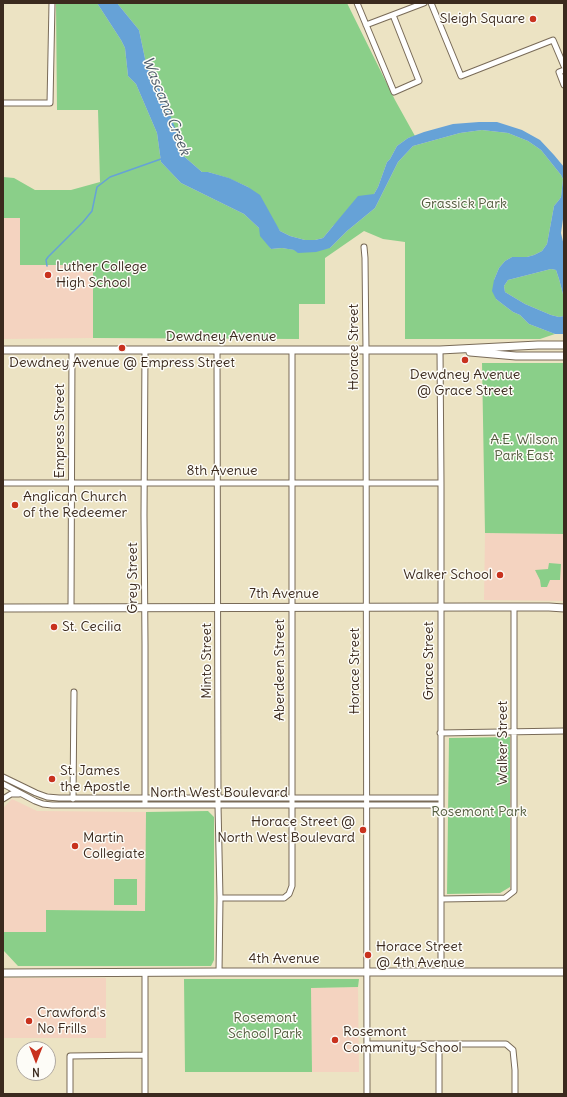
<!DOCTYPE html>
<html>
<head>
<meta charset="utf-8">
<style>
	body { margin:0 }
	#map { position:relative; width:567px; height:1097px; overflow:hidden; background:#ece3c3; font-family:Delius,sans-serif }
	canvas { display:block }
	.frame { position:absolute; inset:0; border:4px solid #3b2a1e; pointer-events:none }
	.north { position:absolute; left:16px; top:1041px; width:40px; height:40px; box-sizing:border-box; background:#fdfcf7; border:1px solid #afa8a0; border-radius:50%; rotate:180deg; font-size:11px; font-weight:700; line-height:16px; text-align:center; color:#3b2a1e }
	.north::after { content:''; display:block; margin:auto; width:14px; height:18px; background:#c8321e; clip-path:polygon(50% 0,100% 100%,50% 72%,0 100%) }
</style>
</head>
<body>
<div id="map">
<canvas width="567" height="1097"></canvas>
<div class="frame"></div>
<div class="north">N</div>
</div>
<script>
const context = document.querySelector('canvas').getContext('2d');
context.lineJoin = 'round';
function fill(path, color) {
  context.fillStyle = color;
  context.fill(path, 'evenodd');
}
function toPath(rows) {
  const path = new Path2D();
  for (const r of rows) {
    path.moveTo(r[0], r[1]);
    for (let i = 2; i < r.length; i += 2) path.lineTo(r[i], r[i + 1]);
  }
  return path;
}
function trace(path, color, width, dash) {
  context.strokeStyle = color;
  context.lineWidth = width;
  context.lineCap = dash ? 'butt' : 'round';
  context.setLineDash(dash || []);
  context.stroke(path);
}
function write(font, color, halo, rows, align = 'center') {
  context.font = font + ' Delius,sans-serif';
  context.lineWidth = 3;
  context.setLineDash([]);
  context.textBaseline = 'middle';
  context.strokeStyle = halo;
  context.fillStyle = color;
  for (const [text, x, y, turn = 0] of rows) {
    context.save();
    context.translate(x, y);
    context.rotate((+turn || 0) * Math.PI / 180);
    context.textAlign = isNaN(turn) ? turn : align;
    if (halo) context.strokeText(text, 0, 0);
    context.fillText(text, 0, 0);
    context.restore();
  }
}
fill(toPath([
	[3,218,20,218,20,265,93,265,93,338,3,339],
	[485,533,564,534,564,601,484,600],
	[12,799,37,811,146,812,145,911,46,910,46,932,4,932,3,808],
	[3,978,106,978,106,1038,3,1038],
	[358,987,359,1072,312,1072,311,988]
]), '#f4d3c0');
fill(toPath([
	[56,3,97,3,121,40,125,48,128,76,136,84,157,133,161,162,181,183,244,214,259,228,271,249,282,248,295,250,330,248,347,231,375,208,398,162,413,146,460,133,482,130,508,133,528,141,541,150,561,175,563,179,561,197,559,200,554,206,547,244,542,251,534,255,527,257,512,257,505,261,499,268,494,280,496,299,505,306,513,312,520,315,529,324,555,334,540,339,405,339,405,242,383,239,364,231,325,258,325,304,299,304,299,339,93,338,93,265,20,265,20,218,3,218,3,177,14,178,35,190,71,190,100,182,98,110,57,110],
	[117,3,347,3,395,100,415,136,408,138,397,146,390,159,387,162,378,187,374,194,333,226,323,238,315,240,305,240,290,236,280,231,248,187,228,178,208,172,202,172,179,152,175,130,156,80,147,68,139,30],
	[551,269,556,270,559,279,564,298,564,316,559,317,551,315,525,304,505,292,504,286,508,280],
	[482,363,564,363,564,534,485,533],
	[549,563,561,564,560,580,550,580,547,587,541,587,540,580,535,570,548,569],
	[510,737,510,887,500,893,447,894,449,738],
	[208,811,214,817,214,960,211,966,18,966,4,951,4,932,46,932,46,910,145,911,146,812],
	[114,879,137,879,137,905,114,905],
	[184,979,359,979,358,987,311,988,312,1072,185,1072]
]), '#8acf89');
fill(toPath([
	[97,3,117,3,139,30,147,68,156,80,176,130,179,152,202,172,208,172,229,178,248,187,260,195,280,231,290,236,305,240,315,240,323,238,358,196,374,194,378,187,387,162,390,159,397,146,408,138,424,132,453,124,479,122,497,122,522,130,540,140,554,155,564,167,564,212,561,233,564,246,564,298,559,279,556,270,551,269,508,280,504,286,505,292,525,304,551,315,559,317,564,316,564,334,555,334,529,324,520,315,513,312,505,306,496,299,492,291,494,280,499,268,505,261,512,257,527,257,534,255,542,251,547,244,554,206,559,200,561,197,563,179,561,175,541,150,528,141,508,133,482,130,460,133,413,146,398,162,375,208,347,231,330,248,316,252,298,253,294,250,282,248,271,249,260,236,259,228,244,214,181,183,161,162,157,133,136,84,128,76,125,48,121,40]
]), '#66a2d7');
trace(toPath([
	[47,266,46,260,48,257,83,222,92,211,97,187,110,177,161,159]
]), '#66a2d7', 1.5);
const street = toPath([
	[357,3,394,92,419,81,393,15],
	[431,3,461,76,553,40,564,66],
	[366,25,424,3],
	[564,70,559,72,564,85],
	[3,103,50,103,52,3],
	[364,247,365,258,366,350,367,1094],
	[217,350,218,805,220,898,219,972],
	[440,350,441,483,441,972],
	[3,483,441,483],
	[71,608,72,350],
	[440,733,564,731],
	[3,777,36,793,47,797,59,798,440,798],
	[3,784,35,801,43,804,52,805,440,805],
	[3,799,11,794,19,794],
	[73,799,74,692],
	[145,805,145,645,144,515,145,350],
	[220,898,284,898,289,894,292,886,292,350],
	[441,899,505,898,514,891,514,607],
	[367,1044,506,1044,513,1050,515,1070,515,1094],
	[439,1044,439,1094],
	[70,1094,70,1056,145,1055],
	[145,1094,145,972]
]);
const secondary = toPath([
	[3,350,440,350,538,345,564,345],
	[470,352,516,356,564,356],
	[3,608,479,607,549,607,564,608],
	[3,973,219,972,564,972]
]);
trace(street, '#796b58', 7);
trace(secondary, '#796b58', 9);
trace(street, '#fff', 5);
trace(secondary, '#fff', 7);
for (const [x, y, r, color] of [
	[533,19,4,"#c8321e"],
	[48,275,4,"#c8321e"],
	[122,348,4,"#c8321e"],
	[465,360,4,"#c8321e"],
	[15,505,4,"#c8321e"],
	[500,575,4,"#c8321e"],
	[54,627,4,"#c8321e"],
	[52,779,4,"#c8321e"],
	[363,830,4,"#c8321e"],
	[75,846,4,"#c8321e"],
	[368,955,4,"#c8321e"],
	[29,1021,4,"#c8321e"],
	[335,1040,4,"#c8321e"]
]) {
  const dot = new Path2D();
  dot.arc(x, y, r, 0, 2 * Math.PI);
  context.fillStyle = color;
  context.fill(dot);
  trace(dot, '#fdfcf7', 1.5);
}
write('14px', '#3b2a1e', '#fdfcf7', [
	["Sleigh Square",525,19,"right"],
	["Luther College",56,267],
	["High School",56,283],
	["Dewdney Avenue @ Empress Street",122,363,"center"],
	["Dewdney Avenue",465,375,"center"],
	["@ Grace Street",465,391,"center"],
	["Anglican Church",23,497],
	["of the Redeemer",23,513],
	["Walker School",492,575,"right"],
	["St. Cecilia",62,627],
	["St. James",60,771],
	["the Apostle",60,787],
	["Horace Street @",355,822,"right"],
	["North West Boulevard",355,838,"right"],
	["Martin",83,838],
	["Collegiate",83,854],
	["Horace Street",376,947],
	["@ 4th Avenue",376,963],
	["Crawford's",37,1013],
	["No Frills",37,1029],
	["Rosemont",343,1032],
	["Community School",343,1048]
], 'left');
write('14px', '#535c3e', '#fdfcf7', [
	["Grassick Park",464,204],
	["A.E. Wilson",524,440],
	["Park East",524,456],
	["Rosemont Park",479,812],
	["Rosemont",265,1018],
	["School Park",265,1034]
]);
write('14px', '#3b2a1e', '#fdfcf7', [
	["Dewdney Avenue",221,337],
	["Horace Street",354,347,-90],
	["Empress Street",60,431,-90],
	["8th Avenue",222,471],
	["Grey Street",133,578,-90],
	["7th Avenue",284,594],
	["Minto Street",207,661,-90],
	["Grace Street",429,661,-90],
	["Aberdeen Street",280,670,-90],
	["Horace Street",355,671,-90],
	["Walker Street",503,743,-90],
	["North West Boulevard",219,793],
	["4th Avenue",284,959]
]);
write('italic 15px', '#4c5a68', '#fdfcf7', [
	["Wascana Creek",166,106,68]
]);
</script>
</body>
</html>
